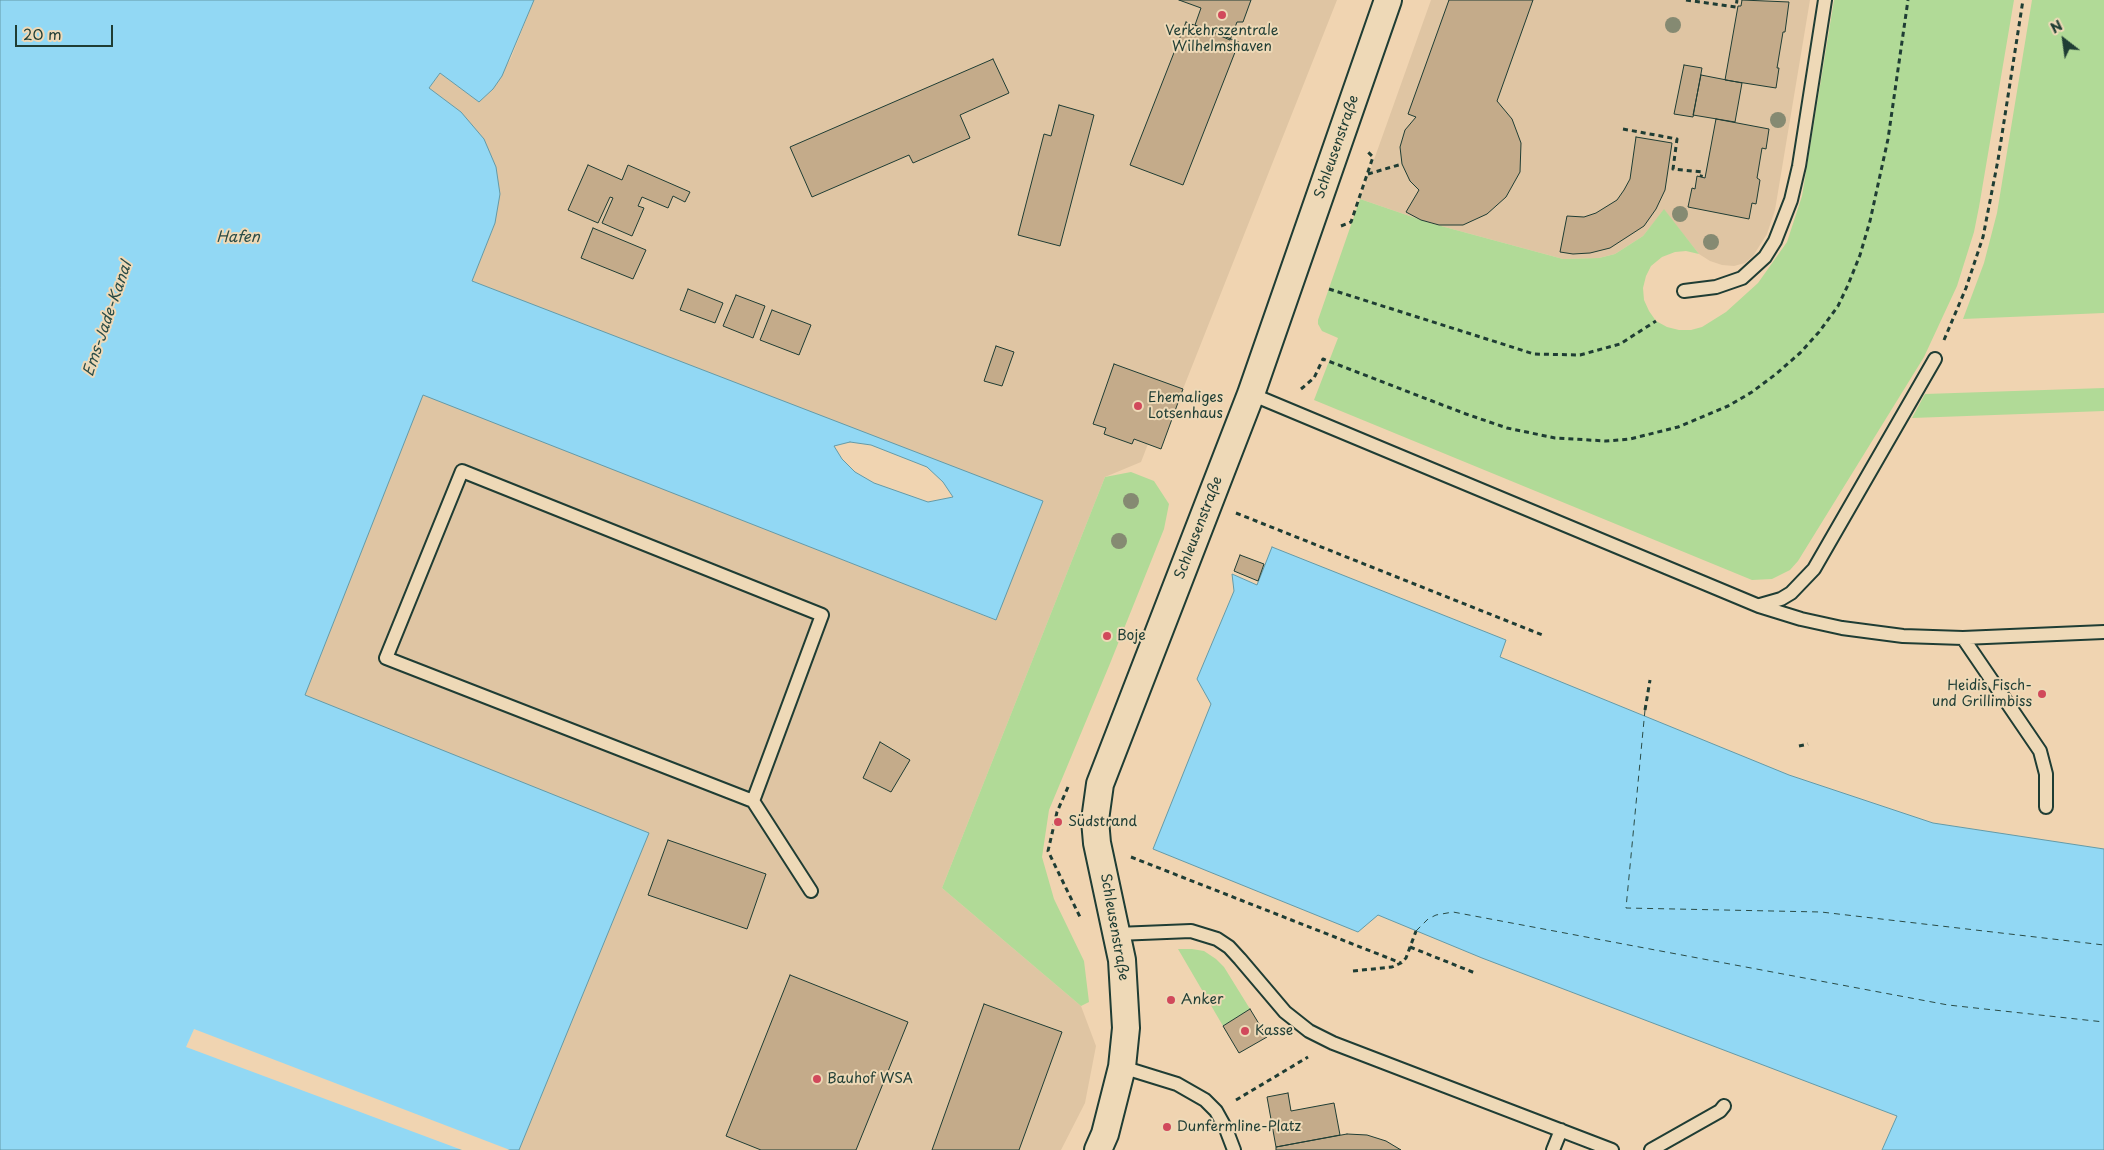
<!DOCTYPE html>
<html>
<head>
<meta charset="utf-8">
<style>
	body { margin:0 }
	#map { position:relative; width:2104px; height:1150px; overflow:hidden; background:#f0d4b1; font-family:"Playpen Sans",sans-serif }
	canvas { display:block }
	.north { position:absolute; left:2039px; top:15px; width:50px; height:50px; -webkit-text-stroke:4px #eed9b7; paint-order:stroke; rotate:330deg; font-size:14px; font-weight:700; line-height:20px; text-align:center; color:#1f3d34 }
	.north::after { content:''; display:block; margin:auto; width:18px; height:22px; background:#1f3d34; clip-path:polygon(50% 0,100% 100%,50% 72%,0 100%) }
	.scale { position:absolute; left:15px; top:25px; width:98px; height:22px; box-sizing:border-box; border:2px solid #1f3d34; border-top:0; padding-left:6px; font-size:15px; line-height:18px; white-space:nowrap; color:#1f3d34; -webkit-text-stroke:4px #eed9b7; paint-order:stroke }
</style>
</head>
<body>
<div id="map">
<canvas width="2104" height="1150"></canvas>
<div class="north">N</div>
<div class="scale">20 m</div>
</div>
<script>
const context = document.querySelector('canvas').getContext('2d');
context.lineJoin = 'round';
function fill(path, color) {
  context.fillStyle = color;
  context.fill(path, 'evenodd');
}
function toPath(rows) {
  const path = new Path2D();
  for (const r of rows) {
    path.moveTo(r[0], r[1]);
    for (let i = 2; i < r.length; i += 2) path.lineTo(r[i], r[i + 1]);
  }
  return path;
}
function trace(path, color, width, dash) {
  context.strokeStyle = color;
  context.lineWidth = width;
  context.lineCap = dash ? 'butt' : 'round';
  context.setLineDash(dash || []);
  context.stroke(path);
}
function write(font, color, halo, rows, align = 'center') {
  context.font = font + ' "Playpen Sans",sans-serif';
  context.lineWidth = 4;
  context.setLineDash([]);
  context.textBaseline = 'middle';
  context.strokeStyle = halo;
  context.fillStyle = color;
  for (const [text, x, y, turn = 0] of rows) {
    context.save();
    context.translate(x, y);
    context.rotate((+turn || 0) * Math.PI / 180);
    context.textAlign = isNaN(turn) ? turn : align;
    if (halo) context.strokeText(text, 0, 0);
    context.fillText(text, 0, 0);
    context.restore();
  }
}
fill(toPath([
	[534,0,1337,0,1183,389,1161,449,1148,444,1141,462,1105,477,942,888,1081,1006,1096,1046,1085,1103,1061,1150,519,1150,648,833,305,695,423,394,995,620,974,475,472,281,495,223,461,112,429,88,440,73,479,102,493,89,511,58],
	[1431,0,1810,0,1775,210,1767,234,1753,256,1745,263,1734,266,1722,265,1710,261,1699,254,1664,210,1643,236,1615,254,1599,258,1563,259,1430,223,1360,199]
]), '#dfc5a3');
fill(toPath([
	[1834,0,2014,0,1979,207,1974,232,1957,286,1924,357,1798,561,1790,570,1772,579,1752,580,1314,400,1338,338,1322,331,1318,324,1318,320,1360,199,1430,223,1563,259,1599,258,1615,254,1643,236,1664,209,1699,254,1686,251,1675,252,1662,257,1651,266,1646,276,1643,288,1644,300,1649,311,1656,321,1667,327,1679,330,1691,330,1702,327,1726,312,1758,283,1787,242,1802,196],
	[2032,0,2104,0,2104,313,1963,319,1984,263,1997,213],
	[2104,388,2104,411,1912,418,1925,394],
	[1131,472,1154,481,1169,504,1164,529,1109,666,1049,810,1042,857,1054,899,1084,961,1089,1002,1081,1006,942,888,1105,477],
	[1178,949,1192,949,1204,951,1216,959,1224,967,1250,1009,1223,1026]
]), '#b1da97');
const water = toPath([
	[0,0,534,0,502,76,493,89,479,102,440,73,429,88,461,112,484,139,496,167,500,194,495,223,472,281,1043,501,996,620,423,395,305,695,649,833,519,1150,0,1150,0,0],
	[850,442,871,445,927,467,943,482,953,497,928,502,874,483,855,472,842,459,834,446,850,442],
	[1272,547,1506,640,1500,657,1789,775,1933,823,2104,849,2104,1150,1882,1150,1897,1116,1482,958,1378,915,1358,932,1153,849,1211,704,1197,679,1234,591,1232,574,1257,585,1272,547]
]);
fill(water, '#92d8f4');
trace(water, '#649aa7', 1);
fill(toPath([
	[194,1029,510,1150,462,1150,186,1047]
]), '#f0d4b1');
trace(toPath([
	[1645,710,1626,908,1821,912,2104,945],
	[1416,931,1428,919,1436,915,1453,912,1948,1005,2104,1022]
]), '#2a4c47', 1, [6, 5]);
const building = toPath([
	[1179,0,1251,0,1243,22,1237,22,1230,40,1195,25,1201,8,1179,0],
	[1449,0,1533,0,1497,101,1512,119,1521,143,1520,172,1506,197,1487,214,1463,225,1439,225,1421,220,1406,212,1419,190,1410,181,1402,164,1400,147,1405,130,1416,117,1408,114,1449,0],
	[1742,0,1789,2,1785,32,1783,32,1777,68,1779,68,1776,88,1725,80,1738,6,1741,6,1742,0],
	[1186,22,1239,42,1183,185,1130,165,1186,22],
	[993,59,1009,93,960,115,970,138,913,163,909,155,812,197,790,147,993,59],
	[1684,65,1702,68,1693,117,1674,114,1684,65],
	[1701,75,1742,83,1735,122,1693,115,1701,75],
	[1059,105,1094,115,1060,246,1018,235,1044,134,1051,136,1059,105],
	[1716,119,1769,129,1766,149,1762,148,1757,178,1760,180,1756,204,1752,203,1749,219,1688,207,1692,188,1695,189,1697,176,1705,178,1716,119],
	[1636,137,1672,143,1665,190,1656,209,1644,226,1610,248,1590,253,1573,254,1560,252,1567,216,1584,217,1596,213,1617,200,1624,190,1630,179,1636,137],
	[588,165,622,180,628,165,690,192,685,202,673,196,668,208,642,197,638,206,644,208,632,236,602,223,613,198,610,197,598,223,568,210,588,165],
	[593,228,646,250,633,279,581,258,593,228],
	[688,289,723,303,715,323,680,310,688,289],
	[736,295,765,306,753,338,723,326,736,295],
	[772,310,811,325,799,355,760,340,772,310],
	[996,346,1014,352,1002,386,984,381,996,346],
	[1114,364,1183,389,1161,449,1134,439,1132,444,1104,434,1106,428,1093,424,1114,364],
	[1240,555,1264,564,1258,581,1234,571,1240,555],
	[880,742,910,760,891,792,863,778,880,742],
	[668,840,766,874,747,929,648,895,668,840],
	[790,975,908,1022,856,1150,761,1150,726,1136,790,975],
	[984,1004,1062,1032,1019,1150,932,1150,984,1004],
	[1250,1009,1267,1037,1239,1053,1223,1026,1250,1009],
	[1288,1093,1291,1111,1334,1103,1340,1135,1276,1147,1267,1097,1288,1093],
	[1347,1134,1367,1135,1386,1141,1401,1150,1276,1150,1276,1147,1347,1134]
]);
fill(building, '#c4ab8a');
trace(building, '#1f3d34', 1);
const lane = toPath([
	[1684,291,1716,287,1742,278,1765,257,1775,241,1791,200,1799,166,1825,0],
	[1251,394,1759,606,1801,619,1842,628,1903,636,1963,638,2104,632],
	[1760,605,1781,599,1791,593,1814,569,1935,359],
	[1963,638,2040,751,2046,774,2046,807],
	[753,801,386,658,462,471,822,615,753,801,811,891],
	[1117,934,1191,931,1217,939,1229,947,1240,959,1285,1012,1309,1031,1333,1043,1612,1150],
	[1122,1067,1177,1084,1205,1100,1216,1111,1226,1129,1234,1150],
	[1553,1150,1561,1130],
	[1651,1150,1720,1111,1724,1106]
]);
const street = toPath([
	[1098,1150,1105,1134,1122,1067,1126,1028,1122,960,1097,843,1095,820,1100,784,1251,394,1388,0]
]);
trace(lane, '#1f3d34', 16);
trace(street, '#1f3d34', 30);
trace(toPath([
	[1686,0,1736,7,1737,0],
	[1623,129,1677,139,1673,169,1702,172,1701,177],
	[1368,174,1402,164],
	[1341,226,1351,222,1373,157,1368,152],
	[1329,289,1534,354,1580,355,1620,344,1656,321],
	[1944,340,1966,288,1983,237,1998,160,2023,0],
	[1301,389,1314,378,1323,359,1466,414,1507,428,1555,438,1606,441,1630,439,1678,427,1728,406,1752,392,1776,374,1800,353,1819,332,1838,306,1848,285,1860,255,1870,221,1888,139,1908,0],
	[1236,513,1545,636],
	[1645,710,1650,680],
	[1799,746,1808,744],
	[1068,787,1057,812,1048,851,1080,917],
	[1131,857,1401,963],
	[1410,947,1475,973],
	[1353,971,1392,967,1401,963,1406,958,1416,931],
	[1236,1100,1308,1057]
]), '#1f3d34', 3, [5, 4]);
trace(lane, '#eed9b7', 12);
trace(street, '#eed9b7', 26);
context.fillStyle = '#858a72';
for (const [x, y] of [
	[1673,25],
	[1778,120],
	[1680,214],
	[1711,242],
	[1131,501],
	[1119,541]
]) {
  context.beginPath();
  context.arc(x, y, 8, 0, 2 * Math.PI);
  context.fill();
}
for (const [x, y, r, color] of [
	[1222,15,5,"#d1495b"],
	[1138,406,5,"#d1495b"],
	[1107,636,5,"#d1495b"],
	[2042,694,5,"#d1495b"],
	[1058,822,5,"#d1495b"],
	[1171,1000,5,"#d1495b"],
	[1245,1031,5,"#d1495b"],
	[817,1079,5,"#d1495b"],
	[1167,1127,5,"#d1495b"]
]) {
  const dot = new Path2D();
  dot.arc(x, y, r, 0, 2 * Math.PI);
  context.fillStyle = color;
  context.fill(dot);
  trace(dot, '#eed9b7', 2);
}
write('14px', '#1f3d34', '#eed9b7', [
	["Verkehrszentrale",1222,31,"center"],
	["Wilhelmshaven",1222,47,"center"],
	["Ehemaliges",1148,398],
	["Lotsenhaus",1148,414],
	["Boje",1117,636],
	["Heidis Fisch-",2032,686,"right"],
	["und Grillimbiss",2032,702,"right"],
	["Südstrand",1068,822],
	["Anker",1181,1000],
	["Kasse",1255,1031],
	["Bauhof WSA",827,1079],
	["Dunfermline-Platz",1177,1127]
], 'left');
write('14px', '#1f3d34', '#eed9b7', [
	["Schleusenstraße",1337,147,-71],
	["Schleusenstraße",1199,528,-69],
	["Schleusenstraße",1114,927,80]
]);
write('italic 15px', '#2a4c47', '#eed9b7', [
	["Hafen",238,238],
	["Ems-Jade-Kanal",108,319,-71]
]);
</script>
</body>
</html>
